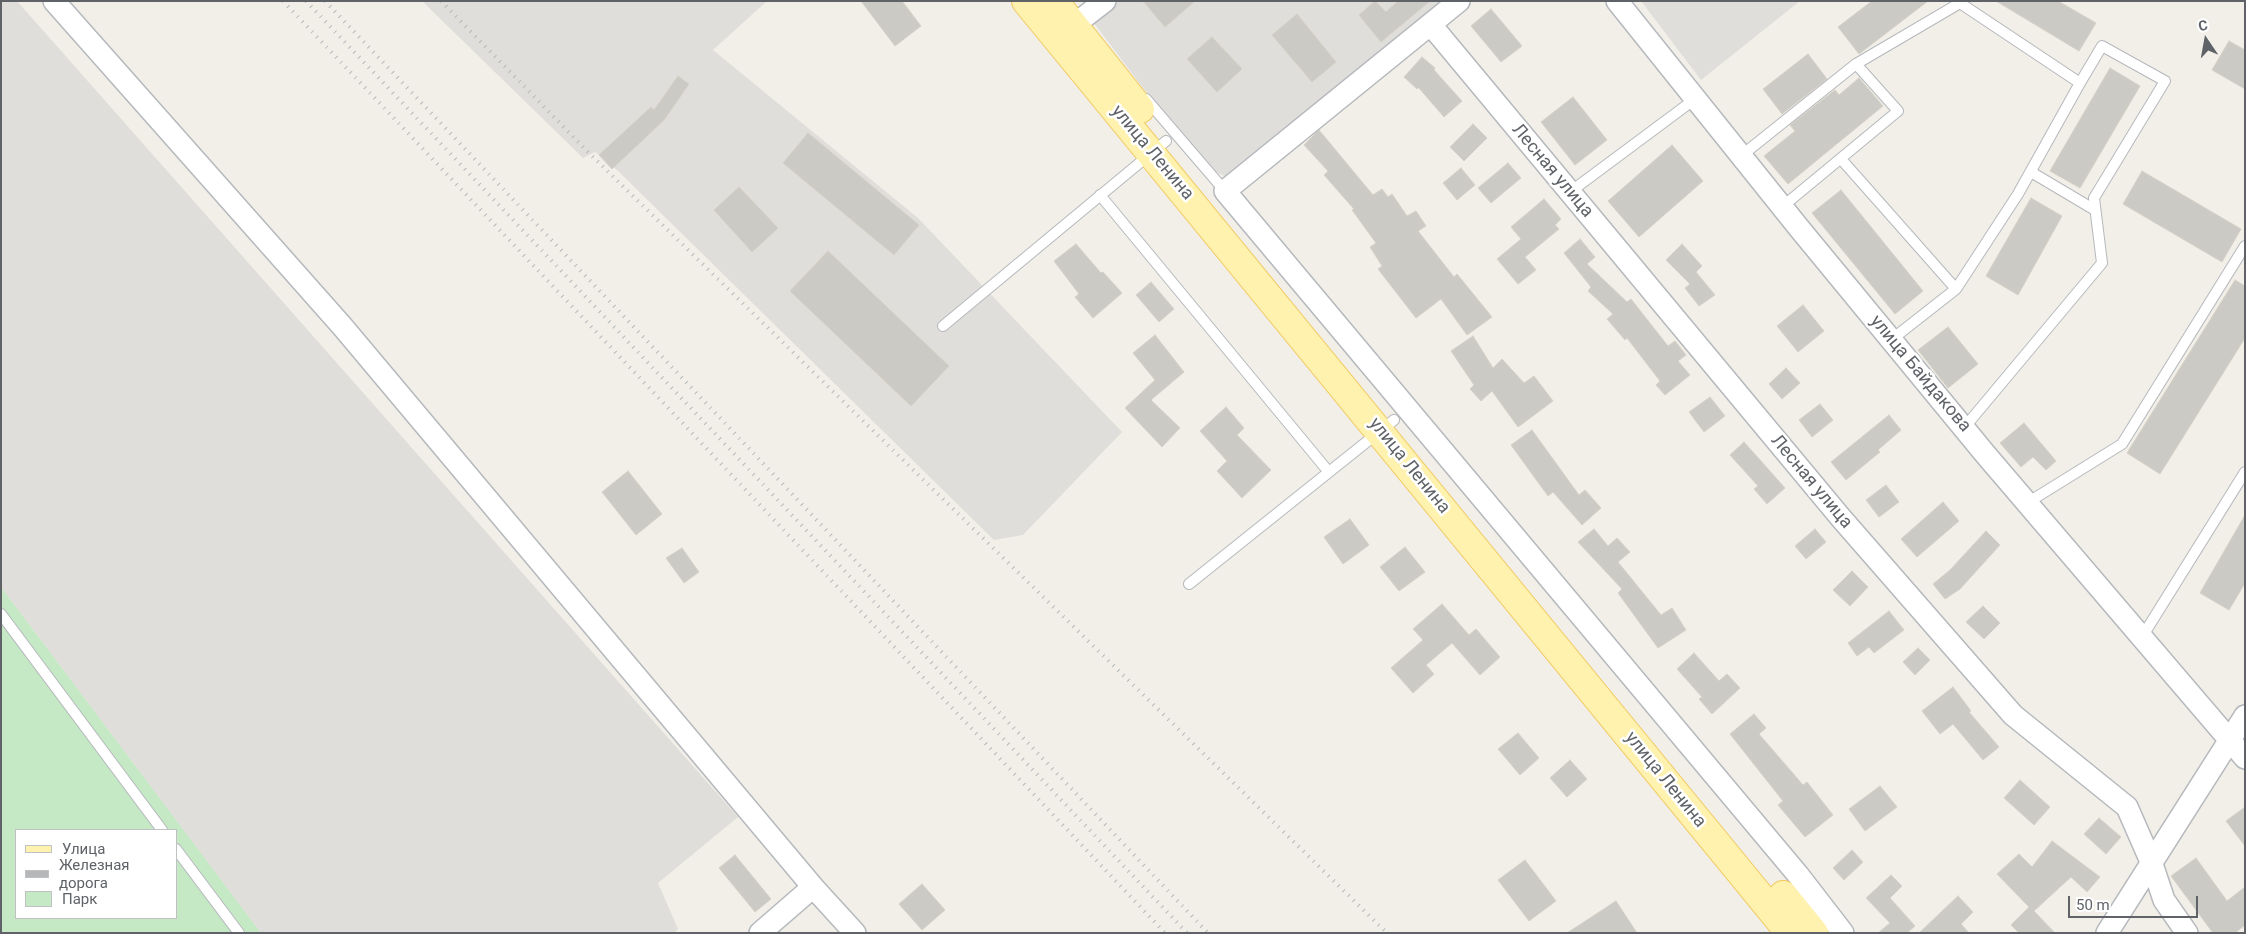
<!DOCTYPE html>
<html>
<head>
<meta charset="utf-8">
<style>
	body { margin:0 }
	#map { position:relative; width:2246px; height:934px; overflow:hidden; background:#f1efe8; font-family:Roboto,sans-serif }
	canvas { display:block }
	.frame { position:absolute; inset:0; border:2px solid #5f6368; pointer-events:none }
	.legend { position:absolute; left:15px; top:829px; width:162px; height:90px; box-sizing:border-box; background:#fff; border:1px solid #bfc1c3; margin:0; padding:6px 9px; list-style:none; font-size:15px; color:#5f6368 }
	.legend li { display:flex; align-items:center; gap:10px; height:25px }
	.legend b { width:25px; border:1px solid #bfc1c3 }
	.north { position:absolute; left:2181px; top:15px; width:50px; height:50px; -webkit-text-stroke:4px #fff; paint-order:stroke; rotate:348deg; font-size:14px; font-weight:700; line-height:20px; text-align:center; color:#5f6368 }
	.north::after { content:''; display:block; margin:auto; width:18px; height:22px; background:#5f6368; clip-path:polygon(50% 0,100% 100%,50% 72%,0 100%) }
	.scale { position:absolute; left:2068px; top:896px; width:130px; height:22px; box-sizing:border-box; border:2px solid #5f6368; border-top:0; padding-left:6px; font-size:15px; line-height:18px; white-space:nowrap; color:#5f6368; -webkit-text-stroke:4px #fff; paint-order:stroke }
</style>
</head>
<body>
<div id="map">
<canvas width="2246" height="934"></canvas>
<div class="frame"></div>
<ul class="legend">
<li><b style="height:6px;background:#fff2af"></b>Улица</li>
<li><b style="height:6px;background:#b6b7b8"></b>Железная дорога</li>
<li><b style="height:14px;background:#c5e8c5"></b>Парк</li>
</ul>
<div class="north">С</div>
<div class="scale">50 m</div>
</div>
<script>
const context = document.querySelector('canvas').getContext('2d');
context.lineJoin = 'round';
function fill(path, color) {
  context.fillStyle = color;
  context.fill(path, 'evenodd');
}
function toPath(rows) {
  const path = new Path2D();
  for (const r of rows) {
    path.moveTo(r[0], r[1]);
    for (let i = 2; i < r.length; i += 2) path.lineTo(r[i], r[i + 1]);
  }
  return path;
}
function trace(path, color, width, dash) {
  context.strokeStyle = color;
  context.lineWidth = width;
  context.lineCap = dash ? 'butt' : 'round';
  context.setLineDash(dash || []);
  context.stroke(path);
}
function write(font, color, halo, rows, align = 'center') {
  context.font = font + ' Roboto,sans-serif';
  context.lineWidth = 5;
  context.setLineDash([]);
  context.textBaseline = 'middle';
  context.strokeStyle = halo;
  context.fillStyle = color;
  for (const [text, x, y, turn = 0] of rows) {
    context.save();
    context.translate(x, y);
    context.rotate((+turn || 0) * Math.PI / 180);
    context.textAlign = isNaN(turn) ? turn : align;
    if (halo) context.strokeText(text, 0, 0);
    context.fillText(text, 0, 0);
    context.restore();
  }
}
fill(toPath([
	[1,1,17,1,738,817,658,883,678,929,674,933,261,933,1,587],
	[422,1,767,1,713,50,918,218,1122,432,1023,535,994,540,617,170,595,152,583,158],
	[1119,1,1442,1,1227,177,1201,165,1094,23],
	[1641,1,1800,1,1701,80]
]), '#e0deda');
fill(toPath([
	[1,587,261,933,1,933],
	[16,830,176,830,176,918,16,918]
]), '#c5e8c5');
const building = toPath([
	[861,1,902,1,921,26,895,46,861,1],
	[1143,1,1195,1,1165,27,1143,1],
	[1375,1,1386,12,1398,1,1430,1,1381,42,1359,15,1375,1],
	[1872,1,1928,1,1859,54,1838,27,1872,1],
	[1996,1,2058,1,2096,23,2079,51,1996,1],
	[1491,9,1522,46,1501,62,1471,26,1491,9],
	[1297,14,1336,62,1312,82,1272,35,1297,14],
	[1212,37,1242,69,1217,92,1187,59,1212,37],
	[2229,41,2245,50,2245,89,2212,70,2229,41],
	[1808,54,1827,79,1782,114,1763,89,1808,54],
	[1422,57,1435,68,1434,70,1462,101,1444,117,1418,87,1417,89,1404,77,1422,57],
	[2110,68,2140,86,2080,188,2050,171,2110,68],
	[678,76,689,84,664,120,612,169,599,155,651,107,654,110,678,76],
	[1859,78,1883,106,1788,184,1764,156,1795,131,1790,125,1835,90,1839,95,1859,78],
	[1573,97,1607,140,1575,165,1541,122,1573,97],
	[1473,124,1487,138,1464,161,1450,147,1473,124],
	[1319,130,1373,195,1382,189,1388,197,1392,194,1407,216,1416,211,1426,226,1418,231,1454,277,1457,274,1492,317,1467,335,1441,299,1416,318,1378,269,1382,266,1370,247,1376,243,1352,210,1354,209,1324,175,1328,171,1304,145,1319,130],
	[808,133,919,225,894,255,783,163,808,133],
	[1672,145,1703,181,1639,237,1608,201,1672,145],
	[1508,163,1521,178,1491,203,1478,188,1508,163],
	[1461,168,1475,185,1457,200,1443,183,1461,168],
	[2142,171,2241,229,2222,262,2123,204,2142,171],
	[739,187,778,228,752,252,714,210,739,187],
	[1841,190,1923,291,1895,314,1812,213,1841,190],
	[2031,198,2062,216,2018,295,1986,276,2031,198],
	[1544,199,1561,219,1555,225,1559,229,1525,257,1536,270,1518,284,1497,259,1521,239,1511,227,1544,199],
	[1580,239,1595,257,1587,264,1627,302,1631,299,1668,346,1675,341,1686,355,1678,361,1690,375,1665,395,1656,385,1660,381,1627,338,1625,340,1607,319,1613,314,1588,291,1591,287,1564,253,1580,239],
	[1076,244,1101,273,1103,272,1122,293,1093,318,1075,297,1079,294,1054,261,1076,244],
	[1682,244,1702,266,1696,272,1715,295,1699,306,1685,288,1690,284,1666,260,1682,244],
	[828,251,949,366,911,406,790,291,828,251],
	[2235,280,2245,286,2245,338,2160,474,2127,453,2235,280],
	[1151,282,1174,309,1159,322,1136,295,1151,282],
	[1803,305,1824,331,1798,352,1777,326,1803,305],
	[1948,327,1978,364,1948,388,1918,350,1948,327],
	[1155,335,1184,372,1151,400,1180,428,1162,447,1125,408,1155,380,1133,353,1155,335],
	[1473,336,1493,368,1502,359,1524,383,1534,376,1553,401,1518,427,1492,391,1481,401,1470,389,1474,385,1451,351,1473,336],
	[1786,368,1800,383,1782,399,1769,384,1786,368],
	[1710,397,1725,416,1704,432,1689,412,1710,397],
	[1820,404,1833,420,1812,437,1799,420,1820,404],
	[1226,407,1244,428,1237,435,1271,470,1242,498,1217,471,1227,461,1200,431,1226,407],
	[1889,415,1901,430,1878,450,1880,452,1846,480,1831,462,1889,415],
	[2024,423,2056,461,2046,470,2033,457,2021,467,2000,443,2024,423],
	[1532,430,1579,495,1585,490,1601,508,1582,525,1553,492,1548,496,1511,445,1532,430],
	[1744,442,1785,488,1767,504,1754,489,1758,486,1730,455,1744,442],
	[628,471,662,514,636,535,602,492,628,471],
	[1886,485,1899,502,1879,517,1866,500,1886,485],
	[1943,502,1959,521,1917,557,1901,539,1943,502],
	[2245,515,2245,583,2229,610,2200,593,2245,515],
	[1350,519,1369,545,1343,564,1324,537,1350,519],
	[1594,529,1608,546,1617,538,1630,552,1618,562,1661,615,1672,608,1686,630,1658,648,1618,593,1622,589,1578,542,1594,529],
	[1815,529,1826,542,1806,559,1795,546,1815,529],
	[1986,531,2000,545,1960,589,1945,599,1933,584,1950,570,1986,531],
	[1405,547,1425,572,1399,591,1380,567,1405,547],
	[682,548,699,572,684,583,666,558,682,548],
	[1852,571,1868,587,1850,606,1833,590,1852,571],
	[1442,604,1469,635,1476,629,1500,657,1480,675,1452,643,1426,665,1434,674,1413,693,1391,668,1423,640,1413,629,1442,604],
	[1983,606,2000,623,1984,639,1966,622,1983,606],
	[1889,611,1904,630,1874,653,1869,647,1857,656,1848,643,1889,611],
	[1918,648,1930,660,1915,675,1903,662,1918,648],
	[1694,653,1719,681,1727,674,1740,688,1712,714,1699,699,1702,697,1677,669,1694,653],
	[1953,687,1971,711,1969,712,1999,747,1983,760,1953,724,1940,734,1922,711,1953,687],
	[1754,714,1766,728,1759,734,1803,785,1807,782,1833,815,1805,837,1778,805,1783,801,1730,734,1754,714],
	[1518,733,1539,758,1520,775,1498,749,1518,733],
	[1570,760,1587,779,1567,797,1550,778,1570,760],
	[2020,780,2050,807,2034,825,2004,798,2020,780],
	[1880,786,1897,807,1865,831,1849,809,1880,786],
	[2245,807,2245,846,2226,821,2245,807],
	[2099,818,2121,837,2106,854,2084,834,2099,818],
	[2052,841,2100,877,2087,892,2071,877,2034,911,2055,933,2019,933,2011,925,2029,907,1997,874,2019,854,2032,867,2052,841],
	[1852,850,1863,862,1844,880,1833,868,1852,850],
	[735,855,771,899,755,912,719,868,735,855],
	[2196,858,2227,901,2245,887,2245,925,2235,933,2213,933,2171,876,2196,858],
	[1525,860,1556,901,1529,921,1498,880,1525,860],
	[1891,875,1902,886,1890,898,1915,926,1907,933,1878,933,1890,923,1866,898,1891,875],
	[922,884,945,910,922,930,899,904,922,884],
	[1958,896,1973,912,1961,924,1969,933,1919,933,1958,896],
	[1616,901,1637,933,1567,933,1616,901]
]);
fill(building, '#cccac5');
trace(building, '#d6d1c6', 1);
const lane = toPath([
	[1856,64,1960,3,2080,83,2018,194,1956,289],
	[1146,99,1225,191],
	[1741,156,1856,64,1898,111,1782,207],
	[1841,159,1956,289,1891,340],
	[2031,172,2095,210],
	[1570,192,1695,99],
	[1100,195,1328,471],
	[943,326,1166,141],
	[1964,428,2102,263,2094,198,2165,81,2102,46,2080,83],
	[2027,503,2122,444,2245,246],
	[1189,584,1394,420],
	[1,614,162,830],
	[2142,637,2245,472],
	[176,849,239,933]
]);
const street = toPath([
	[54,1,342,326,813,887,855,933],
	[1459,1,1225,191,1799,876,1843,933],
	[1617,1,1799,228,1986,455,2245,758],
	[1431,25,1841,518,2013,715,2127,807,2152,864,2164,900,2187,933],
	[1061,35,1105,1],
	[760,933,813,887],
	[2107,933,2245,716]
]);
const primary = toPath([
	[1026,1,1790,933],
	[1054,1,1140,109],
	[1783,895,1814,933]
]);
trace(lane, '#b5b8bc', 12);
trace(street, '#b5b8bc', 24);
trace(primary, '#f2c960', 30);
trace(lane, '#fff', 10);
trace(street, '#fff', 21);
trace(primary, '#fff2af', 28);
trace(toPath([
	[283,1,1165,933],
	[306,1,1187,933],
	[325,1,1208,933],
	[441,1,590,154,1387,933]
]), '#b6b7b8', 4, [1, 6]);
write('18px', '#5f6368', '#fff', [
	["улица Ленина",1152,153,50],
	["Лесная улица",1552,171,50],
	["улица Байдакова",1920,374,50],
	["улица Ленина",1409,466,51],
	["Лесная улица",1811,482,50],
	["улица Ленина",1665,780,51]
]);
</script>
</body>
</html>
